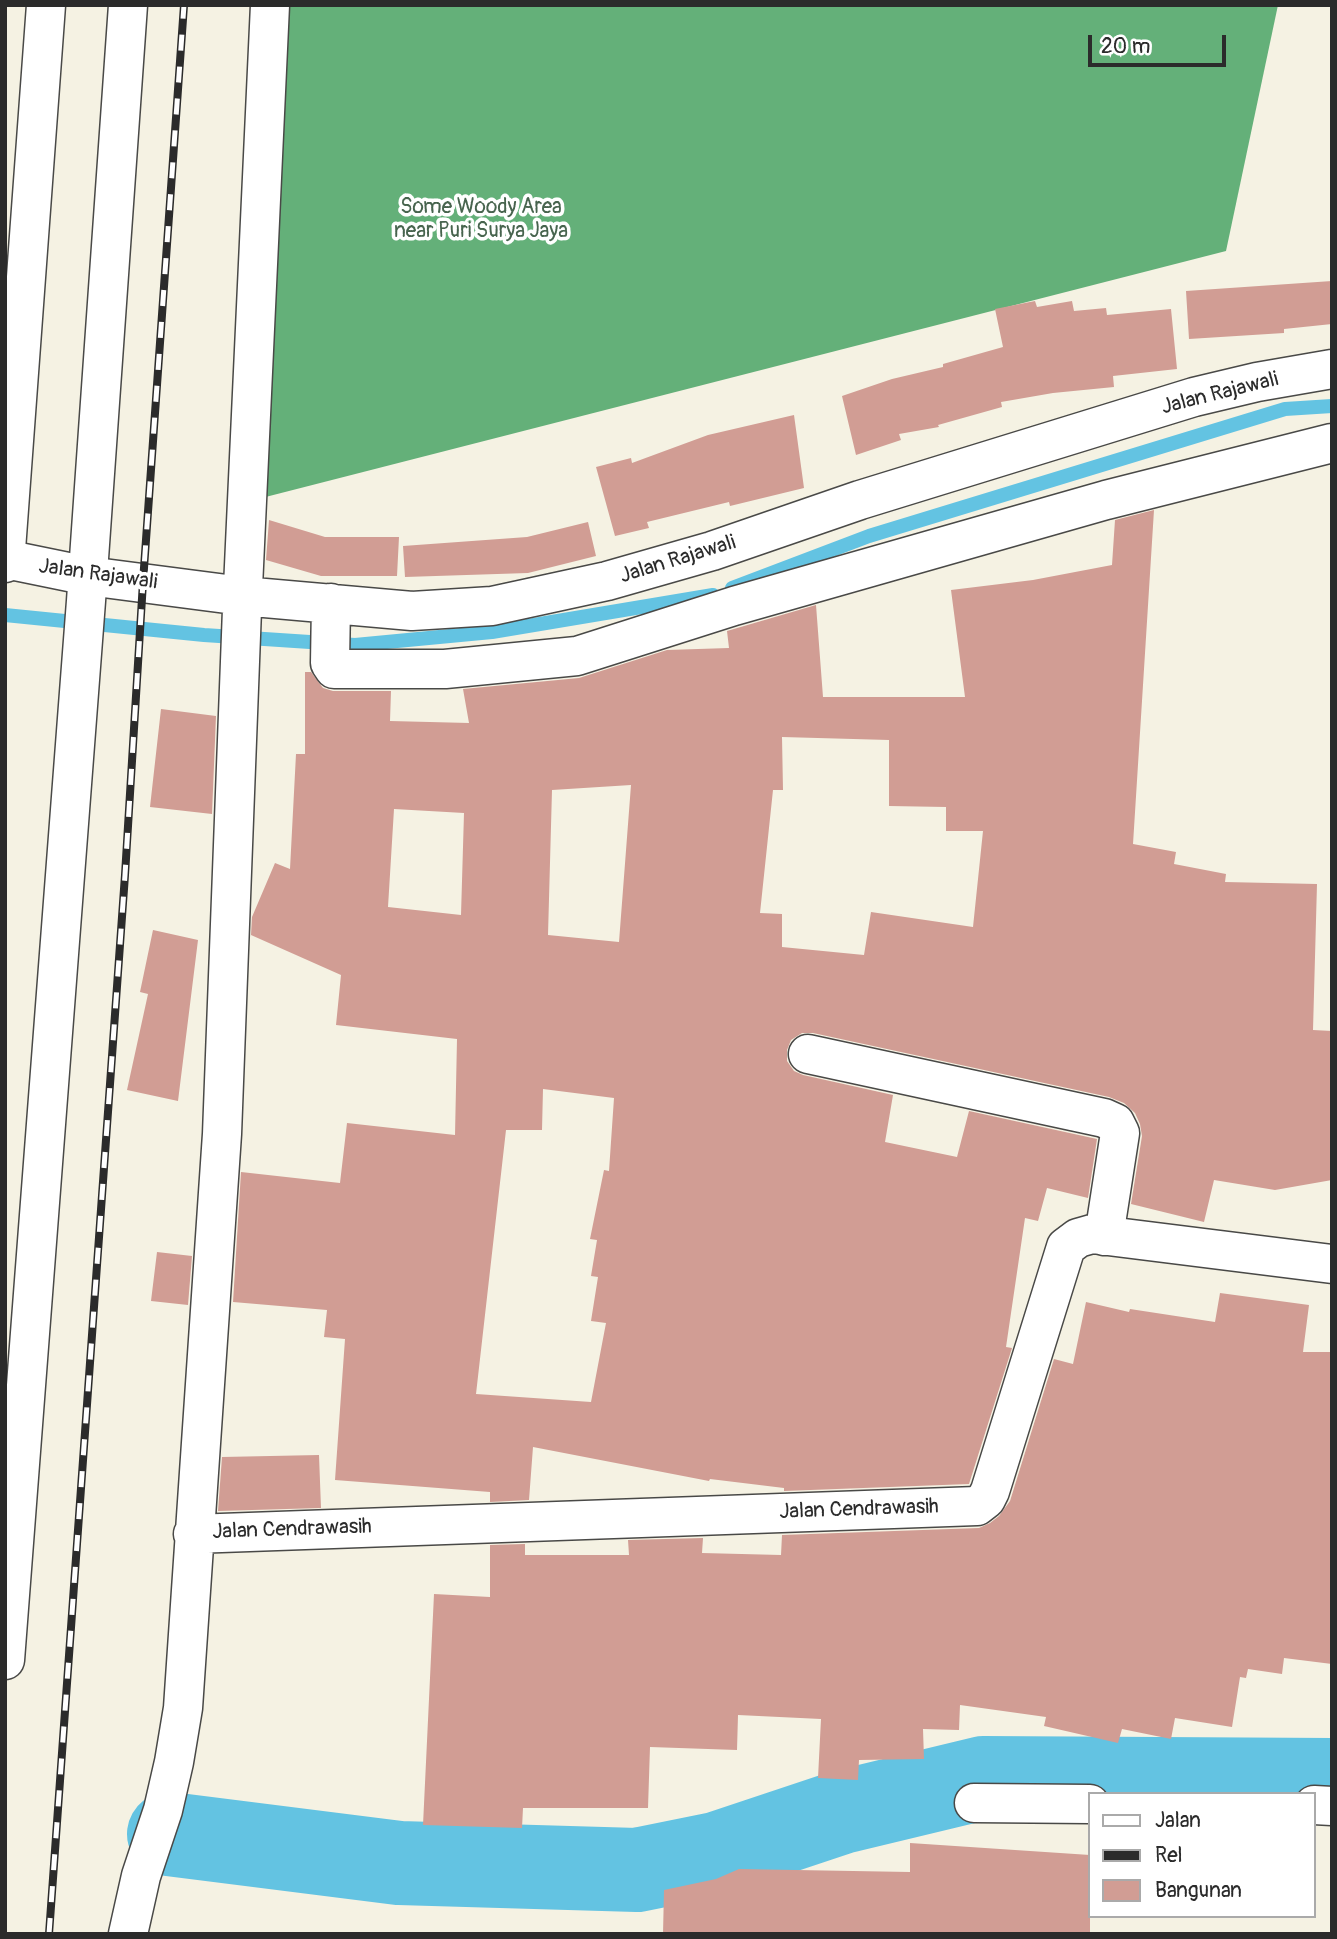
<!DOCTYPE html>
<html>
<head>
<meta charset="utf-8">
<style>
	body { margin:0 }
	#map { position:relative; width:1337px; height:1939px; overflow:hidden; background:#f5f2e3; font-family:Pangolin,sans-serif }
	canvas { display:block }
	.frame { position:absolute; inset:0; border:7px solid #2b2b2b; pointer-events:none }
	.legend { position:absolute; left:1088px; top:1792px; width:228px; height:126px; box-sizing:border-box; background:#fff; border:2px solid #aaa; margin:0; padding:9px 12px; list-style:none; font-size:21px; color:#2b2b2b }
	.legend li { display:flex; align-items:center; gap:14px; height:35px }
	.legend b { width:35px; border:2px solid #aaa }
	.scale { position:absolute; left:1088px; top:35px; width:138px; height:32px; box-sizing:border-box; border:4px solid #2b2b2b; border-top:0; padding-left:9px; font-size:21px; line-height:24px; white-space:nowrap; color:#2b2b2b; -webkit-text-stroke:5px #fff; paint-order:stroke }
</style>
</head>
<body>
<div id="map">
<canvas width="1337" height="1939"></canvas>
<div class="frame"></div>
<ul class="legend">
<li><b style="height:9px;background:#fff"></b>Jalan</li>
<li><b style="height:9px;background:#2b2b2b"></b>Rel</li>
<li><b style="height:19px;background:#d19d94"></b>Bangunan</li>
</ul>
<div class="scale">20 m</div>
</div>
<script>
const context = document.querySelector('canvas').getContext('2d');
context.lineJoin = 'round';
function fill(path, color) {
  context.fillStyle = color;
  context.fill(path, 'evenodd');
}
function toPath(rows) {
  const path = new Path2D();
  for (const r of rows) {
    path.moveTo(r[0], r[1]);
    for (let i = 2; i < r.length; i += 2) path.lineTo(r[i], r[i + 1]);
  }
  return path;
}
function trace(path, color, width, dash) {
  context.strokeStyle = color;
  context.lineWidth = width;
  context.lineCap = dash ? 'butt' : 'round';
  context.setLineDash(dash || []);
  context.stroke(path);
}
function write(font, color, halo, rows, align = 'center') {
  context.font = font + ' Pangolin,sans-serif';
  context.lineWidth = 7;
  context.setLineDash([]);
  context.textBaseline = 'middle';
  context.strokeStyle = halo;
  context.fillStyle = color;
  for (const [text, x, y, turn = 0] of rows) {
    context.save();
    context.translate(x, y);
    context.rotate((+turn || 0) * Math.PI / 180);
    context.textAlign = isNaN(turn) ? turn : align;
    if (halo) context.strokeText(text, 0, 0);
    context.fillText(text, 0, 0);
    context.restore();
  }
}
fill(toPath([
	[281,5,1278,5,1226,251,246,502]
]), '#64b079');
trace(toPath([
	[732,588,869,536,1285,409,1332,406],
	[5,615,204,635,355,645,492,632,713,595]
]), '#63c3e2', 14);
trace(toPath([
	[169,1834,399,1863,637,1870,716,1854,842,1812,983,1778,1332,1780]
]), '#63c3e2', 84);
fill(toPath([
	[1332,281,1332,324,1284,329,1284,333,1189,339,1186,291],
	[1035,301,1037,307,1072,301,1074,311,1106,308,1107,315,1171,309,1177,369,1113,376,1114,387,1053,393,1001,402,1002,407,938,425,939,427,899,434,901,440,856,455,842,396,892,379,943,367,943,364,1003,347,995,309],
	[794,415,804,488,730,506,729,502,647,522,649,528,615,536,596,467,631,458,632,463,708,435],
	[1154,510,1133,844,1176,852,1174,864,1226,874,1225,882,1317,884,1313,1030,1332,1031,1332,1180,1275,1190,1214,1180,1204,1222,1131,1204,1142,1136,1140,1124,1135,1113,1124,1103,1109,1097,813,1033,802,1033,791,1040,787,1050,787,1061,794,1071,803,1075,893,1095,885,1142,957,1157,969,1111,1097,1139,1088,1198,1047,1188,1038,1221,1025,1218,1006,1347,1012,1348,969,1484,784,1491,784,1488,710,1479,709,1481,533,1447,529,1500,490,1502,490,1492,335,1480,345,1339,324,1337,327,1310,233,1302,241,1172,340,1183,347,1123,455,1135,457,1039,336,1025,341,975,251,935,252,917,275,863,290,869,296,754,305,754,305,672,311,672,323,688,333,691,391,691,390,721,469,723,463,689,579,678,667,650,729,648,727,631,816,605,823,697,965,697,951,590,1033,580,1112,565,1115,520],
	[782,737,889,740,889,806,946,807,946,831,983,831,973,927,871,912,864,955,782,947,782,914,760,913,773,790,783,790],
	[631,785,619,942,548,935,552,790],
	[394,809,464,813,461,915,388,907],
	[543,1089,614,1098,609,1171,604,1170,590,1239,597,1240,591,1276,598,1277,591,1321,606,1323,591,1402,476,1394,506,1130,542,1130],
	[269,520,325,537,399,537,397,576,321,576,266,560],
	[588,522,596,556,528,573,405,577,403,546,527,537],
	[161,709,216,716,212,814,150,807],
	[153,930,198,940,178,1101,127,1090,148,994,140,992],
	[157,1252,192,1256,188,1305,151,1301],
	[1220,1293,1309,1305,1303,1352,1332,1352,1332,1664,1284,1658,1282,1674,1248,1669,1246,1678,1240,1677,1232,1727,1175,1718,1171,1739,1122,1729,1118,1743,1044,1726,1046,1717,960,1705,959,1730,923,1729,924,1759,859,1760,858,1780,818,1778,821,1719,738,1715,737,1750,650,1747,648,1808,523,1808,522,1828,423,1825,434,1594,490,1597,490,1545,525,1544,525,1555,629,1555,628,1540,703,1538,702,1553,781,1555,782,1535,979,1528,990,1523,999,1516,1010,1501,1054,1359,1073,1364,1086,1302,1129,1312,1130,1309,1215,1322],
	[319,1455,321,1508,218,1511,222,1457],
	[910,1843,1090,1855,1090,1934,663,1934,664,1890,716,1879,739,1869,910,1872]
]), '#d19d94');
const minor = toPath([
	[5,559,88,576,242,596,412,611,492,606,607,581,712,551,860,500,1194,397,1257,382,1332,369],
	[331,603,330,663,334,669,445,669,577,656,734,606,1106,500,1332,443],
	[808,1054,1104,1118,1115,1123,1120,1133,1104,1236],
	[193,1534,977,1506,986,1499,990,1491,1066,1247,1078,1238,1092,1234,1332,1264],
	[974,1803,1090,1804],
	[1314,1805,1332,1806],
	[128,1934,141,1876,163,1810,174,1762,183,1708,222,1134,242,609,270,5]
]);
const highway = toPath([
	[5,563,46,5],
	[5,1660,86,601,128,5]
]);
trace(minor, '#494947', 41);
trace(highway, '#494947', 41);
trace(minor, '#fff', 38);
trace(highway, '#fff', 38);
const rail = toPath([
	[49,1934,125,875,143,582,184,5]
]);
trace(rail, '#2b2b2b', 8);
trace(rail, '#fff', 5, [16]);
write('21px', '#47644e', '#fff', [
	["Some Woody Area",481,208],
	["near Puri Surya Jaya",481,232]
]);
write('21px', '#2b2b2b', '#fff', [
	["Jalan Rajawali",1220,394,-14],
	["Jalan Rajawali",678,560,-17],
	["Jalan Rajawali",98,575,8],
	["Jalan Cendrawasih",859,1510,-2],
	["Jalan Cendrawasih",292,1530,-2]
]);
</script>
</body>
</html>
